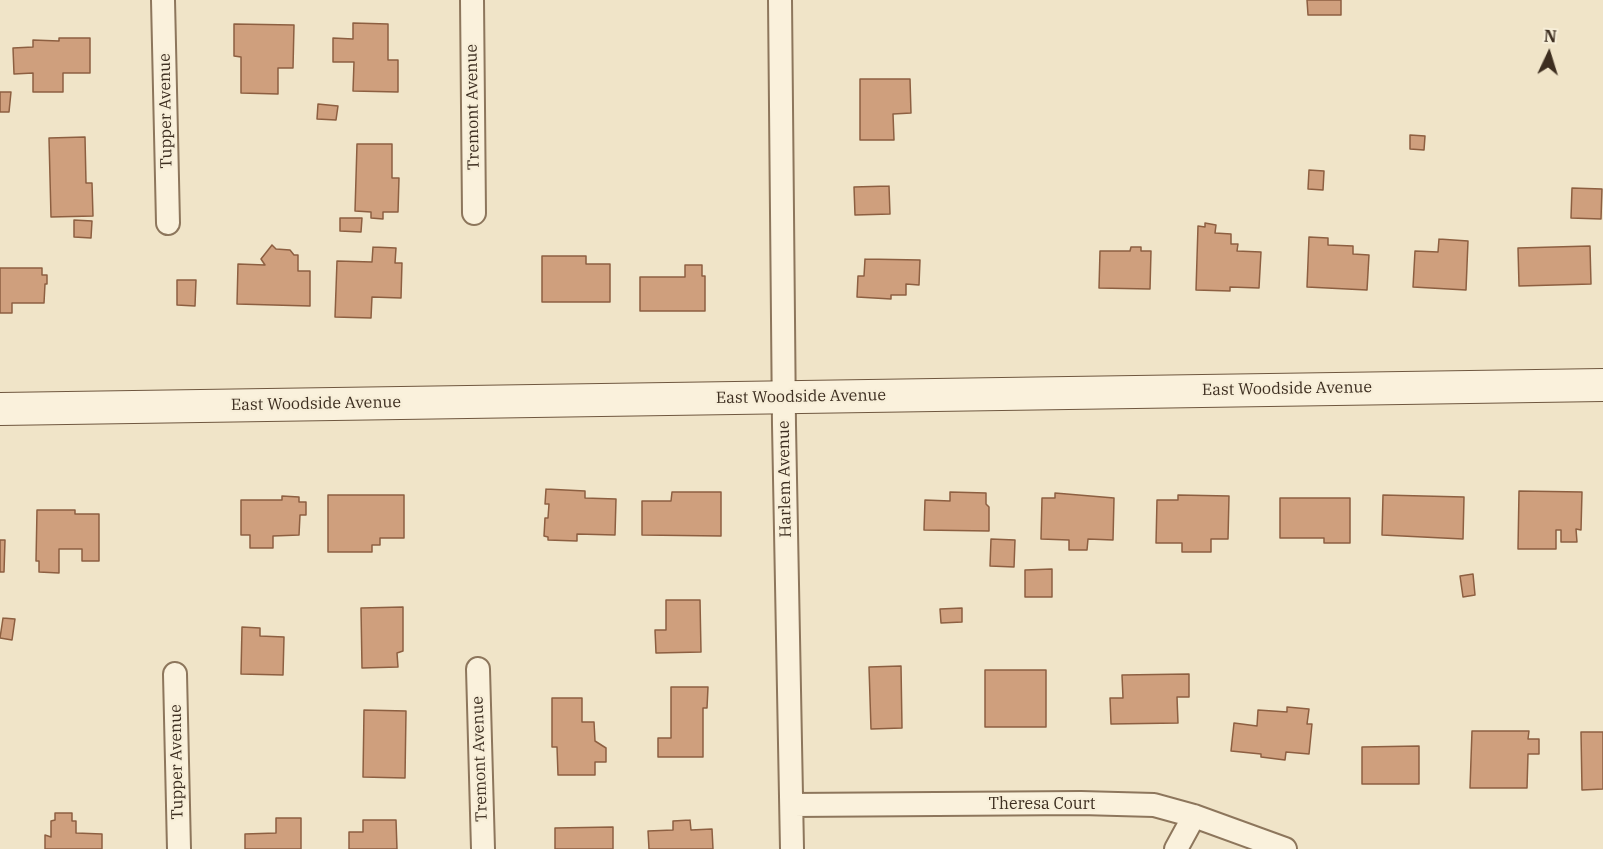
<!DOCTYPE html>
<html>
<head>
<meta charset="utf-8">
<style>
	body { margin:0 }
	#map { position:relative; width:1603px; height:849px; overflow:hidden; background:#f0e4c8; font-family:"IBM Plex Serif",serif }
	canvas { display:block }
	.north { position:absolute; left:1519px; top:24px; width:60px; height:60px; -webkit-text-stroke:4px #f7eed8; paint-order:stroke; rotate:4deg; font-size:16px; font-weight:700; line-height:24px; text-align:center; color:#3d2e20 }
	.north::after { content:''; display:block; margin:auto; width:21px; height:27px; background:#3d2e20; clip-path:polygon(50% 0,100% 100%,50% 72%,0 100%) }
</style>
</head>
<body>
<div id="map">
<canvas width="1603" height="849"></canvas>
<div class="north">N</div>
</div>
<script>
const context = document.querySelector('canvas').getContext('2d');
context.lineJoin = 'round';
function fill(path, color) {
  context.fillStyle = color;
  context.fill(path, 'evenodd');
}
function toPath(rows) {
  const path = new Path2D();
  for (const r of rows) {
    path.moveTo(r[0], r[1]);
    for (let i = 2; i < r.length; i += 2) path.lineTo(r[i], r[i + 1]);
  }
  return path;
}
function trace(path, color, width, dash) {
  context.strokeStyle = color;
  context.lineWidth = width;
  context.lineCap = dash ? 'butt' : 'round';
  context.setLineDash(dash || []);
  context.stroke(path);
}
function write(font, color, halo, rows, align = 'center') {
  context.font = font + ' "IBM Plex Serif",serif';
  context.lineWidth = 4.5;
  context.setLineDash([]);
  context.textBaseline = 'middle';
  context.strokeStyle = halo;
  context.fillStyle = color;
  for (const [text, x, y, turn = 0] of rows) {
    context.save();
    context.translate(x, y);
    context.rotate((+turn || 0) * Math.PI / 180);
    context.textAlign = isNaN(turn) ? turn : align;
    if (halo) context.strokeText(text, 0, 0);
    context.fillText(text, 0, 0);
    context.restore();
  }
}
const building = toPath([
	[1307,0,1341,0,1341,15,1308,15,1307,0],
	[353,23,388,24,388,60,398,60,398,92,353,91,354,62,333,62,333,38,353,39,353,23],
	[234,24,294,25,293,68,278,68,278,94,241,93,241,57,234,56,234,24],
	[59,38,90,38,90,73,63,73,63,92,33,92,33,73,14,74,13,48,33,47,33,40,59,41,59,38],
	[860,79,910,79,911,113,893,114,894,140,860,140,860,79],
	[0,92,11,92,9,112,0,112,0,92],
	[318,104,338,106,336,120,317,119,318,104],
	[1410,135,1425,136,1424,150,1410,149,1410,135],
	[85,137,86,183,92,183,93,216,51,217,49,138,85,137],
	[357,144,392,144,392,178,399,178,398,212,383,212,383,219,371,218,371,212,355,211,357,144],
	[1309,170,1324,171,1323,190,1308,189,1309,170],
	[889,186,890,214,855,215,854,187,889,186],
	[1572,188,1602,189,1601,219,1571,218,1572,188],
	[340,218,362,218,361,232,340,231,340,218],
	[74,220,92,221,91,238,74,237,74,220],
	[1205,223,1216,225,1215,233,1231,234,1231,244,1238,244,1237,251,1261,252,1259,288,1230,287,1230,291,1196,290,1198,226,1205,227,1205,223],
	[1309,237,1328,238,1328,245,1353,246,1353,254,1369,255,1367,290,1307,287,1309,237],
	[1439,239,1468,241,1466,290,1413,287,1415,251,1438,252,1439,239],
	[272,245,276,249,290,250,294,255,298,255,298,271,310,271,310,306,237,304,238,264,265,265,261,259,272,245],
	[1590,246,1591,284,1519,286,1518,248,1590,246],
	[373,247,396,248,395,263,402,263,401,298,372,297,371,318,335,317,337,261,372,262,373,247],
	[1131,247,1141,247,1141,251,1151,251,1150,289,1099,288,1100,251,1130,251,1131,247],
	[542,256,586,256,586,264,610,264,610,302,542,302,542,256],
	[865,259,920,260,919,285,906,284,906,295,891,295,891,299,857,297,858,276,864,276,865,259],
	[685,265,702,265,702,276,705,276,705,311,640,311,640,277,685,277,685,265],
	[0,268,42,268,42,275,47,275,47,284,45,284,44,303,12,303,12,313,0,313,0,268],
	[177,280,196,280,195,306,177,305,177,280],
	[546,489,585,491,585,498,616,499,615,535,577,534,577,541,548,540,548,537,544,536,545,518,548,518,549,504,545,504,546,489],
	[1519,491,1582,492,1581,530,1576,529,1577,542,1561,542,1561,530,1556,530,1556,549,1518,549,1519,491],
	[672,492,721,492,721,536,642,535,642,501,671,501,672,492],
	[950,492,986,493,986,504,989,507,989,531,924,530,925,500,950,501,950,492],
	[1055,493,1114,498,1113,540,1088,539,1087,550,1069,550,1069,540,1041,539,1042,498,1055,498,1055,493],
	[328,495,404,495,404,538,380,538,380,545,372,545,372,552,328,552,328,495],
	[1178,495,1229,496,1228,539,1211,539,1211,552,1182,552,1182,543,1156,543,1157,500,1178,500,1178,495],
	[1383,495,1464,497,1463,539,1382,535,1383,495],
	[282,496,299,497,299,502,306,502,306,515,300,515,299,535,273,536,273,548,250,548,250,535,241,535,241,500,282,500,282,496],
	[1280,498,1350,498,1350,543,1324,543,1324,538,1280,538,1280,498],
	[37,510,75,510,75,514,99,514,99,561,82,561,82,549,59,549,59,573,39,572,39,561,36,561,37,510],
	[991,539,1015,540,1014,567,990,566,991,539],
	[0,540,5,540,4,572,0,572,0,540],
	[1052,569,1052,597,1025,597,1025,570,1052,569],
	[1473,574,1475,595,1463,597,1460,576,1473,574],
	[666,600,700,600,701,652,656,653,655,630,666,630,666,600],
	[403,607,403,651,397,653,398,667,362,668,361,608,403,607],
	[962,608,962,622,941,623,940,609,962,608],
	[3,618,15,619,12,640,0,638,3,618],
	[242,627,260,628,260,636,284,637,283,675,241,674,242,627],
	[901,666,902,728,871,729,869,667,901,666],
	[985,670,1046,670,1046,727,985,727,985,670],
	[1189,674,1189,697,1177,697,1178,723,1111,724,1110,698,1123,698,1122,675,1189,674],
	[671,687,708,687,707,708,703,708,703,757,658,757,658,738,671,738,671,687],
	[552,698,582,698,582,722,594,722,595,741,606,748,606,762,595,762,595,775,558,775,557,747,552,747,552,698],
	[1287,707,1309,709,1307,724,1312,724,1309,754,1286,752,1285,760,1261,757,1261,754,1231,751,1234,723,1257,726,1258,710,1287,712,1287,707],
	[364,710,406,711,405,778,363,777,364,710],
	[1472,731,1529,731,1528,739,1539,739,1539,754,1528,754,1527,788,1470,788,1472,731],
	[1581,732,1603,732,1603,789,1582,790,1581,732],
	[1419,746,1419,784,1362,784,1362,747,1419,746],
	[55,813,72,813,72,821,76,821,76,833,102,834,102,849,45,849,45,835,51,837,51,821,55,820,55,813],
	[276,818,301,818,301,849,245,849,245,834,276,833,276,818],
	[363,820,396,820,397,849,349,849,349,832,363,832,363,820],
	[690,820,691,830,712,829,713,849,649,849,648,831,673,830,673,821,690,820],
	[613,827,613,849,555,849,555,828,613,827]
]);
fill(building, '#cf9f7d');
trace(building, '#8d5f41', 1.5);
const minor = toPath([
	[163,0,168,223],
	[472,0,474,213],
	[780,0,784,425,792,849],
	[478,669,483,849],
	[175,674,179,849],
	[792,805,1081,803,1154,805,1194,816,1285,849],
	[1176,849,1194,816]
]);
const secondary = toPath([
	[0,409,1603,385]
]);
trace(minor, '#8d765c', 26);
trace(secondary, '#6f573f', 34);
trace(minor, '#faf1dc', 22);
trace(secondary, '#faf1dc', 32);
write('16px', '#3d2e20', '#f7eed8', [
	["Tremont Avenue",473,107,-91],
	["Tupper Avenue",166,111,-91],
	["East Woodside Avenue",1287,389,-1],
	["East Woodside Avenue",801,397,-1],
	["East Woodside Avenue",316,404,-1],
	["Harlem Avenue",785,479,-91],
	["Tremont Avenue",480,759,-92],
	["Tupper Avenue",177,762,-91],
	["Theresa Court",1042,804]
]);
</script>
</body>
</html>
